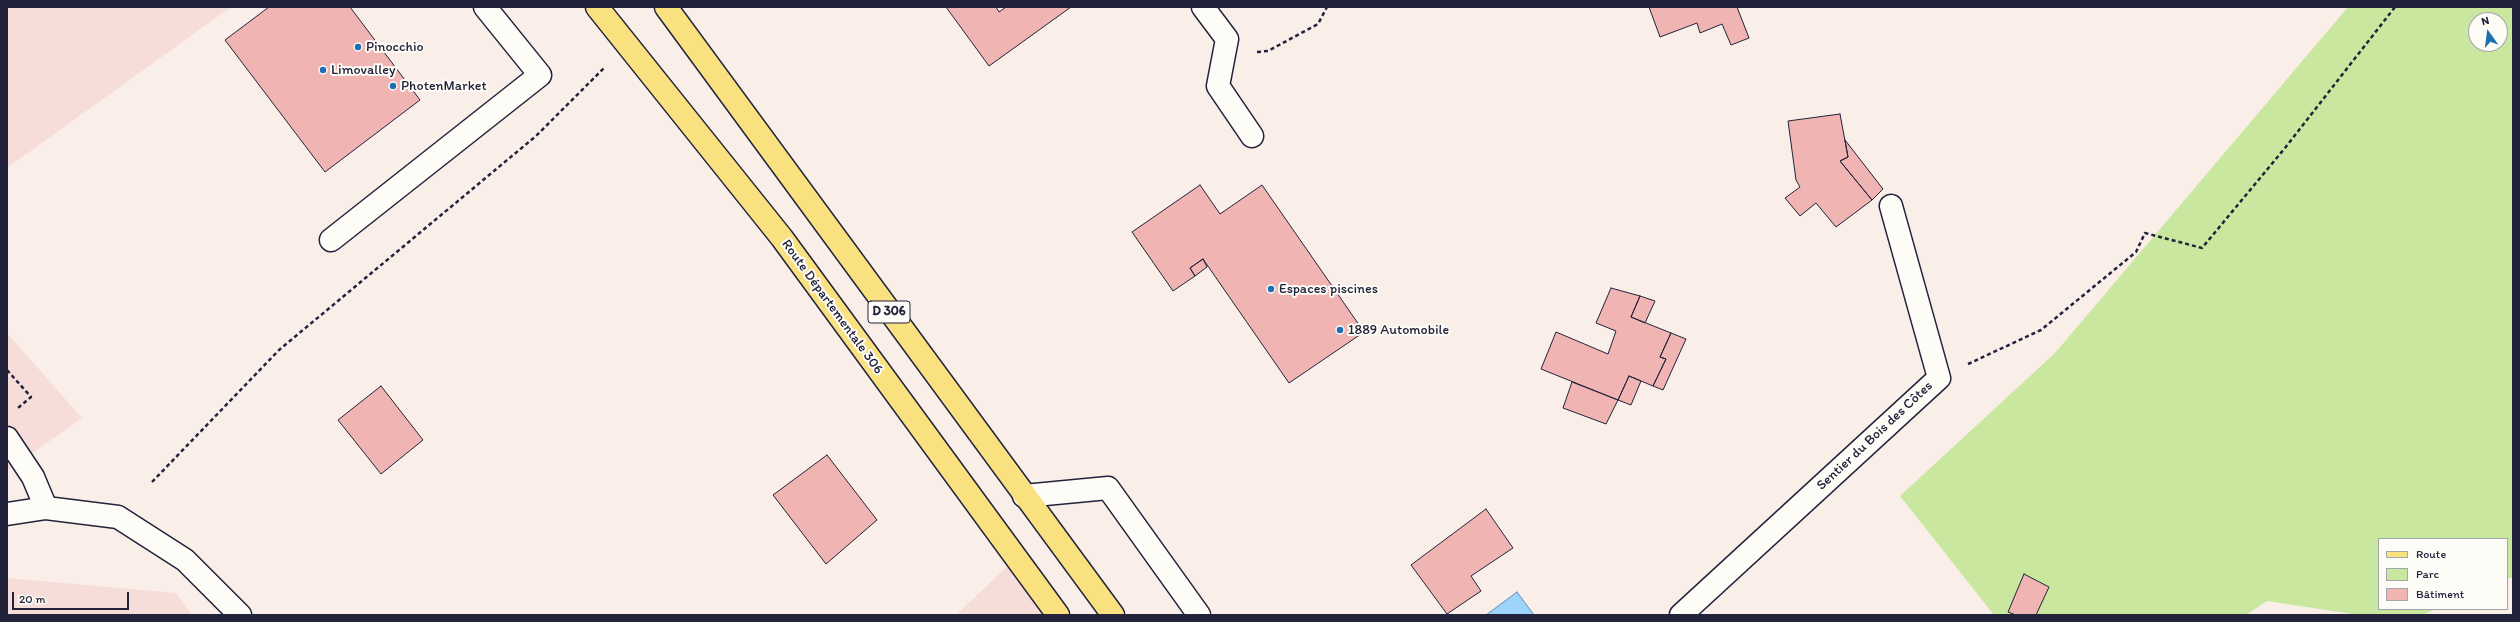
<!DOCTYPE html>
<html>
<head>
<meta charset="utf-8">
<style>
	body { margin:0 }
	#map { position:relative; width:2520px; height:622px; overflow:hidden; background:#faeee9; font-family:Itim,sans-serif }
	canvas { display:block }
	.frame { position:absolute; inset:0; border:8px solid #22223b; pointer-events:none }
	.legend { position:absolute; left:2378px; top:538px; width:130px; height:72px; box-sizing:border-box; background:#fdfcf7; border:1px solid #a5a5ac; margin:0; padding:5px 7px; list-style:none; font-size:12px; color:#22223b }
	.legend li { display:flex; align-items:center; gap:8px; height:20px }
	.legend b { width:20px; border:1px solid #a5a5ac }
	.north { position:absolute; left:2468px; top:12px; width:40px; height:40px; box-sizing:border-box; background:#fdfcf7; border:1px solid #a5a5ac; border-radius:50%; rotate:346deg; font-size:11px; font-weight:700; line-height:16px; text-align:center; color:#22223b }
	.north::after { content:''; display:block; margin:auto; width:14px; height:18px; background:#1f6fb2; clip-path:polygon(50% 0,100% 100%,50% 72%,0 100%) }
	.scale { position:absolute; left:12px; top:592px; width:117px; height:18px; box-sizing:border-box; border:2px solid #22223b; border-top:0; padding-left:5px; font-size:12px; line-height:14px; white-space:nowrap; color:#22223b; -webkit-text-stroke:3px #fdfcf7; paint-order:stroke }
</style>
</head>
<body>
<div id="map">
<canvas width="2520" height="622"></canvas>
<div class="frame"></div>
<ul class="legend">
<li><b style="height:5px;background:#fae180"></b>Route</li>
<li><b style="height:11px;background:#c9e79e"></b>Parc</li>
<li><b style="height:11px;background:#f0b4b3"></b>Bâtiment</li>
</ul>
<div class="north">N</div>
<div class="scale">20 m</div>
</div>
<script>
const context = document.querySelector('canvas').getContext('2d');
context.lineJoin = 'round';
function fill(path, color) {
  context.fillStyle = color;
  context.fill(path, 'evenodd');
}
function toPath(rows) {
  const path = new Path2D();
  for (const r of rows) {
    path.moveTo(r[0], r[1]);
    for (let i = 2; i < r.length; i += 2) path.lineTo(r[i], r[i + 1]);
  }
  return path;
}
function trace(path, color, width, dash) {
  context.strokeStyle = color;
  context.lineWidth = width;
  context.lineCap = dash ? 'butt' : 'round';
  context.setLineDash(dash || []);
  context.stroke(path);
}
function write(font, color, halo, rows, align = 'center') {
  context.font = font + ' Itim,sans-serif';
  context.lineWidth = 4;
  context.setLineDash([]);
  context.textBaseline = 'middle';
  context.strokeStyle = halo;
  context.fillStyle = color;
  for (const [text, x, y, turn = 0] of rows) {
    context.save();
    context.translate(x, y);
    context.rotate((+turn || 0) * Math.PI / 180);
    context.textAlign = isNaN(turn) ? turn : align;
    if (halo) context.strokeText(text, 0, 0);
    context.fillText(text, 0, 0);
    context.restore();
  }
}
fill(toPath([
	[7,7,231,7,7,168],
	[7,333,82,418,7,471],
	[1015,559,1058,615,956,615],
	[7,578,176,593,192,615,7,615]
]), '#f7ddd9');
fill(toPath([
	[2348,7,2513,7,2513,577,2507,579,2507,539,2379,539,2379,609,2436,609,2422,615,2359,615,2267,601,2246,615,1994,615,1900,496,2055,353],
	[2476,20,2500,20,2500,44,2476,44]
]), '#c9e79e');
const water = toPath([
	[1517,592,1534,615,1486,615,1517,592]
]);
fill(water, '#9cd4fc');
trace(water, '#6b8daf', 1);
const building = toPath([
	[269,7,350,7,420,100,325,172,225,40,269,7],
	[946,7,996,7,999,12,1006,7,1071,7,989,66,946,7],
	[1649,7,1737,7,1749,38,1731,45,1722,24,1700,33,1697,23,1660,37,1649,7],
	[1840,114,1848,157,1840,161,1872,200,1836,227,1816,203,1800,216,1785,198,1800,187,1796,180,1788,121,1840,114],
	[1845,140,1883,189,1872,200,1840,161,1848,157,1845,140],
	[1200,185,1220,214,1262,185,1364,332,1289,383,1203,259,1190,268,1195,276,1173,291,1132,232,1200,185],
	[1203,259,1207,267,1195,276,1190,268,1203,259],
	[1611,288,1640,296,1631,317,1671,333,1660,357,1666,359,1653,386,1629,376,1618,400,1541,369,1556,332,1608,354,1616,331,1596,323,1611,288],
	[1640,296,1655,301,1645,323,1631,317,1640,296],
	[1671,333,1686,339,1663,390,1653,386,1666,359,1660,357,1671,333],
	[1629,376,1641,381,1631,405,1618,400,1629,376],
	[1572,382,1618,400,1606,424,1563,408,1572,382],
	[381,386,423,440,381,474,338,420,381,386],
	[827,455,877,520,826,564,773,495,827,455],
	[1486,509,1513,548,1471,576,1481,591,1447,614,1411,565,1486,509],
	[2024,574,2049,587,2036,615,2016,615,2008,612,2024,574]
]);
fill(building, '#f0b4b3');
trace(building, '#22223b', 1);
const service = toPath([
	[1203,7,1227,39,1218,86,1252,136],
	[331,240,540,75,485,7],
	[1024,496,1108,488,1199,615],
	[1681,615,1939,378,1891,206]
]);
const tertiary = toPath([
	[7,438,33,477,46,508],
	[7,514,46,508,118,517,185,560,240,615]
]);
const primary = toPath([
	[597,7,782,238,1058,615],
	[666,7,1113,615]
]);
trace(service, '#22223b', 25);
trace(tertiary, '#22223b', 25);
trace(primary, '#22223b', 25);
trace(toPath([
	[1257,52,1268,51,1318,24,1327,7],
	[1968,364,2041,330,2136,252,2145,233,2202,248,2285,148,2395,7],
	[7,370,31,397,18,408],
	[152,482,279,350,536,136,605,67]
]), '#22223b', 2.5, [4, 3]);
trace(service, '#fdfcf7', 22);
trace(tertiary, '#fdfcf7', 22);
trace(primary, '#fae180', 22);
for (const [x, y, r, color] of [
	[358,47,4,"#1f6fb2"],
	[323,70,4,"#1f6fb2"],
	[393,86,4,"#1f6fb2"],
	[1271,289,4,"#1f6fb2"],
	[1340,330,4,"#1f6fb2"]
]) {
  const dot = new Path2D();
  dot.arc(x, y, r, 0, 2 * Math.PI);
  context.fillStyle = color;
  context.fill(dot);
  trace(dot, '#fdfcf7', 1.5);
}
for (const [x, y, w] of [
	[889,312,42]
]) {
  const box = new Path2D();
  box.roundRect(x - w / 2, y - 11, w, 22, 3);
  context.fillStyle = '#fdfcf7';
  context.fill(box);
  trace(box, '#22223b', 1);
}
write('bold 13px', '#22223b', null, [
	["D 306",889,312]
]);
write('14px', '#22223b', '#fdfcf7', [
	["Pinocchio",366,47],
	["Limovalley",331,70],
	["PhotenMarket",401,86],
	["Espaces piscines",1279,289],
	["1889 Automobile",1348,330]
], 'left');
write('14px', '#22223b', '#fdfcf7', [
	["Route Départementale 306",832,307,54],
	["Sentier du Bois des Côtes",1875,436,-43]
]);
</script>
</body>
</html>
